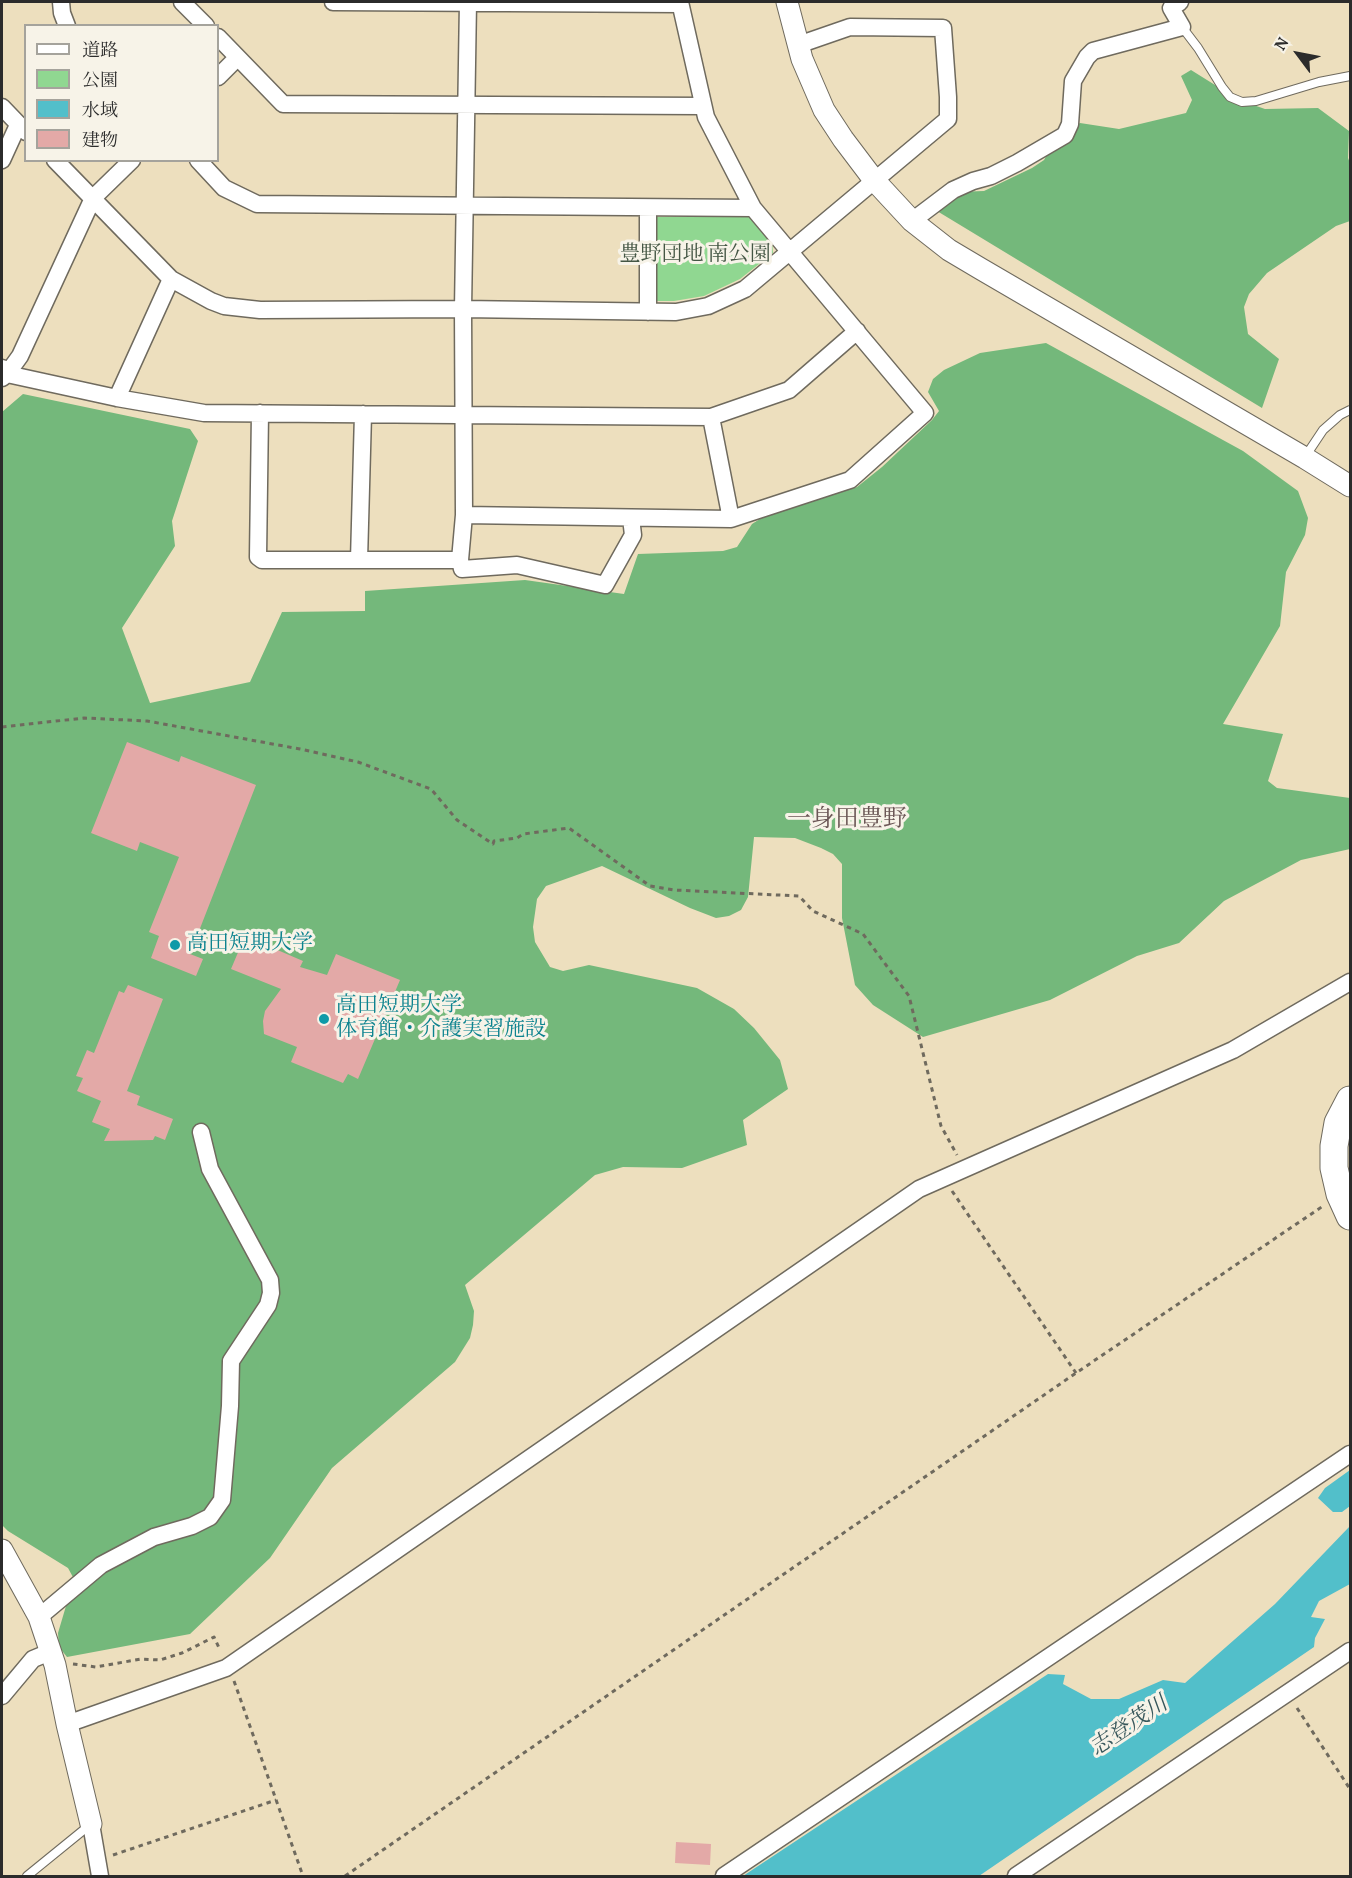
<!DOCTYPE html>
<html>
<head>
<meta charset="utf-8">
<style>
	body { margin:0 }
	#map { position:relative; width:1352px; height:1878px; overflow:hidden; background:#eddfbe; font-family:Vollkorn,"Noto Serif JP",serif }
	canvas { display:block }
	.frame { position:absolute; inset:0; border:3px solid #2b2b2b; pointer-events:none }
	.legend { position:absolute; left:24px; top:24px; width:195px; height:138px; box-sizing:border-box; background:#f7f3e8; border:2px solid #a5a39c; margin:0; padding:8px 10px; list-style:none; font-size:18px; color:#2b2b2b }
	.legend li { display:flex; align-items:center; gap:12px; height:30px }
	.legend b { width:30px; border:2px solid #a5a39c }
	.north { position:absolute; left:1268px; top:24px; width:60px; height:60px; -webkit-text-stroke:4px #f7f3e8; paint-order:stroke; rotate:302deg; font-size:16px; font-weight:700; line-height:24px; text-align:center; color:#2b2b2b }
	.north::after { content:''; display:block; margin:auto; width:21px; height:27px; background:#2b2b2b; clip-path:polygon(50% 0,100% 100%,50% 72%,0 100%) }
</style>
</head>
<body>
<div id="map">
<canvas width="1352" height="1878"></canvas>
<div class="frame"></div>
<ul class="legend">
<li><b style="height:8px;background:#fff"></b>道路</li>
<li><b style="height:16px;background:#90d791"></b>公園</li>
<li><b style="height:16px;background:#52bfca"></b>水域</li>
<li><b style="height:16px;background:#e3a9a7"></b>建物</li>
</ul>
<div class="north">N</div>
</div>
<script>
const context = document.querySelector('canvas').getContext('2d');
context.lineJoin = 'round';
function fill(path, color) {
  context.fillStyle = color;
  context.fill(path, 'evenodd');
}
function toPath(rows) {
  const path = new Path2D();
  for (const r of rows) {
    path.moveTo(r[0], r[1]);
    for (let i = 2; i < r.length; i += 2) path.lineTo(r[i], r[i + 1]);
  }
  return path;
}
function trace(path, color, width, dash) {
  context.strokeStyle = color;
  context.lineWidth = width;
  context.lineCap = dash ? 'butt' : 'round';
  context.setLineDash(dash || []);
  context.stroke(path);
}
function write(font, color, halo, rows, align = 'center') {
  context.font = font + ' Vollkorn,"Noto Serif JP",serif';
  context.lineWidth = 6;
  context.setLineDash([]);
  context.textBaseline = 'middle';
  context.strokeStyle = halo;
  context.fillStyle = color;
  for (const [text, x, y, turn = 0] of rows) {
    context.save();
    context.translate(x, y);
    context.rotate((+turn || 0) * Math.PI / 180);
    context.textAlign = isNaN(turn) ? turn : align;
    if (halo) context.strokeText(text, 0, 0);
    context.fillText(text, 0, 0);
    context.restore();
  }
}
fill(toPath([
	[749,216,772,242,773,253,740,279,704,296,674,301,653,301,654,217]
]), '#90d791');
fill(toPath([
	[1191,70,1239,100,1265,109,1318,108,1349,131,1348,158,1350,163,1350,221,1336,226,1267,273,1249,294,1244,307,1248,334,1279,359,1262,408,937,211,956,192,984,191,1032,168,1044,160,1057,137,1080,123,1119,129,1186,113,1192,100,1181,76],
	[1046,343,1243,451,1298,491,1308,518,1305,535,1286,572,1280,626,1223,724,1283,734,1268,781,1277,788,1350,798,1350,849,1301,860,1224,901,1179,943,1137,956,1050,1000,923,1037,873,1005,855,985,842,918,842,864,833,854,821,848,795,838,754,837,748,897,741,910,729,916,716,918,690,908,602,866,546,886,537,899,533,927,535,942,550,967,563,971,589,965,697,988,734,1009,754,1028,780,1060,788,1089,743,1120,747,1145,682,1168,623,1167,595,1175,465,1285,474,1311,473,1325,470,1338,455,1362,332,1468,270,1558,190,1634,67,1657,59,1647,58,1633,74,1579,68,1568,8,1531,2,1525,2,412,23,394,190,429,198,441,172,521,175,546,122,628,150,703,250,682,282,612,365,611,365,591,525,580,624,594,638,554,723,551,737,547,752,524,763,517,857,487,882,467,932,420,939,411,928,392,933,379,944,370,980,353]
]), '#74b87b');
fill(toPath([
	[1350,1470,1350,1506,1342,1512,1333,1512,1318,1498,1325,1488],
	[1350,1526,1350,1584,1319,1601,1311,1617,1325,1619,1315,1638,1314,1647,979,1876,743,1876,1048,1674,1065,1675,1063,1684,1091,1699,1119,1699,1163,1680,1185,1683,1275,1604]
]), '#52bfca');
fill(toPath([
	[127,742,179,762,181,756,256,785,190,954,203,959,196,976,151,958,159,936,149,932,179,857,140,842,137,851,91,833],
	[245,936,303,961,300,967,327,975,336,954,400,980,358,1079,348,1074,343,1083,291,1062,297,1047,264,1034,263,1021,265,1011,281,989,231,969],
	[128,985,163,999,127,1091,140,1096,137,1105,173,1119,165,1140,155,1136,153,1140,104,1141,110,1129,92,1122,101,1101,77,1091,83,1078,76,1076,87,1050,94,1053,119,991,124,993],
	[676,1842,711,1844,710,1865,675,1863]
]), '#e3a9a7');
const service = toPath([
	[1182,27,1198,48,1222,87,1230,97,1242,102,1256,101,1319,82,1350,76],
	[1305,457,1323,430,1340,415,1350,410],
	[27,1876,91,1824]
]);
const minor = toPath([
	[61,2,62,13,67,26],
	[182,2,206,26],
	[333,2,680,4],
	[468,2,463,309,464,515,460,560,462,569,517,565,605,585,633,535,631,518],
	[218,37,283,104,702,106],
	[218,77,237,58],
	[2,107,26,132],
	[2,160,18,125],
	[55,160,171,279,211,301,224,306,260,310,463,309,676,312,708,306,745,289,948,119,948,97,943,28,850,27,798,45],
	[198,160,224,188,257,204,753,208],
	[912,221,953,190,973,181,991,176,1017,163,1065,135,1070,124,1073,81,1087,57,1093,51,1182,27,1171,8,1180,2],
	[648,312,648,208],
	[2,368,7,374,117,398,204,413,711,417,789,390,857,331],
	[2,378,7,374,20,356,93,198,132,160],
	[117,398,171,279],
	[260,413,258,557,262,560,460,560],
	[711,417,731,519],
	[464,515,731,519,850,480,925,413,753,208,706,117,680,2],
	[359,560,363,414],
	[39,1617,101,1565,154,1537,192,1526,210,1517,222,1500,230,1406,231,1361,268,1305,271,1293,270,1280,210,1169,201,1132],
	[2,1696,33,1659,50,1652],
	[67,1724,226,1668,919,1189,1233,1050,1350,982],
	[91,1824,100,1876],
	[724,1876,1350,1454],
	[1016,1876,1350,1651]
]);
const tertiary = toPath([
	[787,2,802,59,824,110,843,139,874,180,912,221,949,250,981,269,1305,458,1350,486],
	[2,1550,39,1617,55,1665,67,1724,91,1824]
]);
const primary = toPath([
	[1350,1100,1338,1123,1334,1146,1334,1168,1340,1194,1350,1216]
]);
trace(service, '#6f6a5e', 10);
trace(minor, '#6f6a5e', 19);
trace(tertiary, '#6f6a5e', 23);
trace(primary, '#6f6a5e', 29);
trace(toPath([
	[2,727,84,718,147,721,300,749,358,762,431,789,457,820,493,844,494,841,517,838,523,834,569,828,650,886,674,890,799,896,813,911,863,934,909,996,941,1126,957,1155],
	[952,1191,1076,1373],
	[73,1664,96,1667,141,1659,160,1660,182,1653,214,1637,220,1650],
	[234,1681,303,1876],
	[1297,1708,1350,1789],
	[113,1855,276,1800],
	[345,1876,1076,1373,1323,1206]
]), '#6f6a5e', 3, [4.5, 4.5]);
trace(service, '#fff', 8);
trace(minor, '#fff', 16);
trace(tertiary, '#fff', 21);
trace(primary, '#fff', 27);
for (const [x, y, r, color] of [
	[175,945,6,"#0f9aa8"],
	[324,1019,6,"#0f9aa8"]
]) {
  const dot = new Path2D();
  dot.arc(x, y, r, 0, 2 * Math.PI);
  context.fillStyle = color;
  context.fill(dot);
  trace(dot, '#f7f3e8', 2);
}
write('21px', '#445644', '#f7f3e8', [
	["豊野団地 南公園",695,256]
]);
write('21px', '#0d838f', '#f7f3e8', [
	["高田短期大学",187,945],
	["高田短期大学",336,1007],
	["体育館・介護実習施設",336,1031]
], 'left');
write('italic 22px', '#37575b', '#f7f3e8', [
	["志登茂川",1130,1728,-34]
]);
write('24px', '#6b5756', '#f7f3e8', [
	["一身田豊野",847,822]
]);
</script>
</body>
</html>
